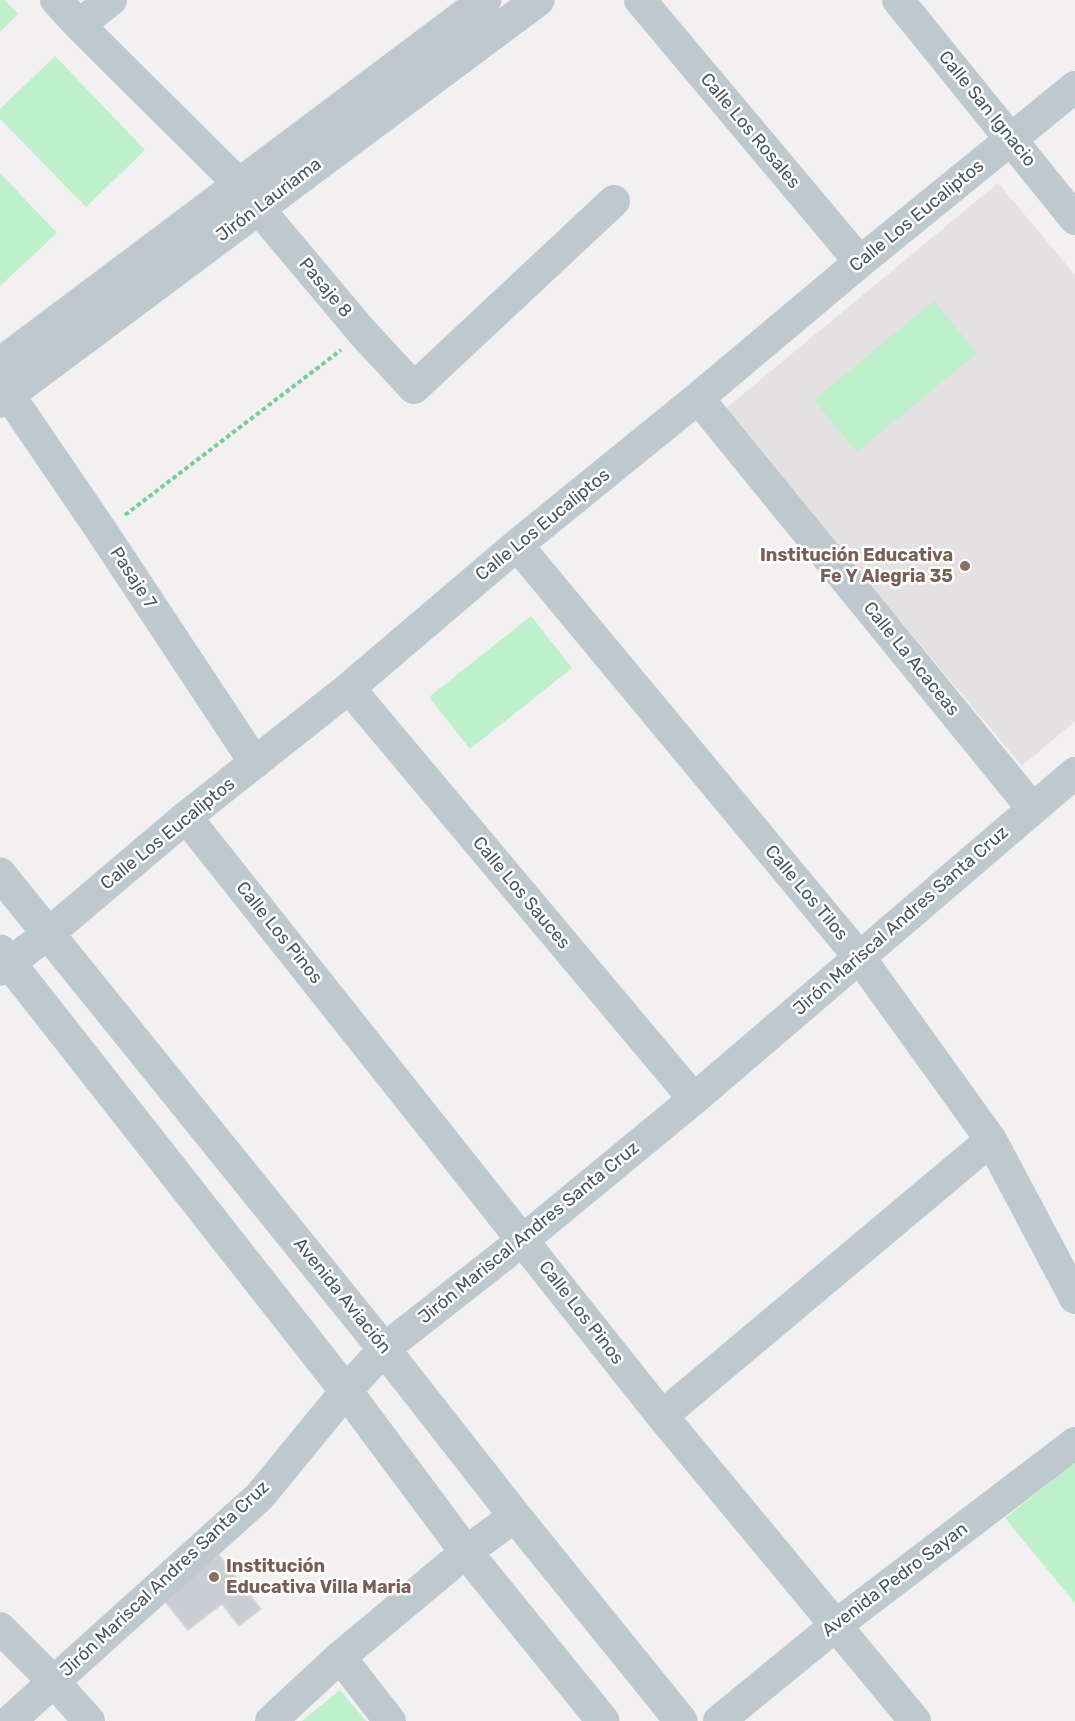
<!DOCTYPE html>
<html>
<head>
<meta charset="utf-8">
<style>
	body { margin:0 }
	canvas { display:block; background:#f2f0f0 }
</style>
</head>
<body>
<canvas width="1075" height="1721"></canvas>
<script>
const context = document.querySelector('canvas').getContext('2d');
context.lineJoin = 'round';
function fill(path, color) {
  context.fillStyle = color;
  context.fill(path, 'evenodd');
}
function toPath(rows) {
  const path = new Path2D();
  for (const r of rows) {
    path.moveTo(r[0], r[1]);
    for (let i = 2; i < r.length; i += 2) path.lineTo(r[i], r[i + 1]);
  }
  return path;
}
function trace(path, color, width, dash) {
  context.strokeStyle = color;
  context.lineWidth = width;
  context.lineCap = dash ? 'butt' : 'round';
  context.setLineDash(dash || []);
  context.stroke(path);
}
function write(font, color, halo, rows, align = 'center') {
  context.font = font + ' Rubik,sans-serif';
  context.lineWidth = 5;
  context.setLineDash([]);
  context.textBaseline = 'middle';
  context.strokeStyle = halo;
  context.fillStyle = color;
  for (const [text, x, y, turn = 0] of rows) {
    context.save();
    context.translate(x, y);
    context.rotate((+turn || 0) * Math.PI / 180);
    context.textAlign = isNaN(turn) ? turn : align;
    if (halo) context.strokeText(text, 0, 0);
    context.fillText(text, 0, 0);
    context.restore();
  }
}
fill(toPath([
	[998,183,1075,275,1075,721,1022,766,724,410]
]), '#e3e1e2');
fill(toPath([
	[0,0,5,0,18,14,0,32],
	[55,56,145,150,86,207,0,119,0,109],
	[0,173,57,233,0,286],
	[934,301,977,353,857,452,814,400],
	[531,616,572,668,470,749,429,697],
	[1075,1463,1075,1603,1005,1518],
	[340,1690,366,1721,302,1721]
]), '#bef0cb');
const building = toPath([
	[219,1555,261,1609,239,1626,222,1604,188,1630,163,1599,219,1555]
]);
fill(building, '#caced2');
trace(building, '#d4d7db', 1.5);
trace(toPath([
	[125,515,341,350]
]), '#76ce97', 4, [4.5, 3]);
trace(toPath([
	[56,0,79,25,240,185,258,208,363,333,414,388,614,201],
	[640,0,860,262],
	[898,0,1075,219],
	[79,25,111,0],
	[9,395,103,533,255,763],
	[698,398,1032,808],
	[517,545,860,958,991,1140,1075,1298],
	[349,688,694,1099],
	[186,817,662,1416,915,1721],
	[0,970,48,934,186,817,349,688,517,545,698,398,860,262,1075,87],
	[662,1416,991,1140],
	[0,1628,54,1682,89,1721],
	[340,1657,390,1721],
	[10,1721,260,1496,346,1391,384,1349,523,1240,694,1099,1075,773],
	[271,1721,340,1657,466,1552,515,1516],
	[719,1721,835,1626,1075,1443]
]), '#bec9cf', 32);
trace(toPath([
	[0,364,485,0],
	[0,401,538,0],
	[0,874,384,1349,515,1516,681,1721],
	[0,951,346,1391,466,1552,603,1721]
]), '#bec9cf', 33);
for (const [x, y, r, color] of [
	[965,566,6,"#8d6e63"],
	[214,1577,6,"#8d6e63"]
]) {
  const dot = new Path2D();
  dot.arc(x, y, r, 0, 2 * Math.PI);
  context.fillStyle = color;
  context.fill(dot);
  trace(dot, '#fff', 2);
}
write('18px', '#48565d', '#fff', [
	["Calle San Ignacio",987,109,51],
	["Calle Los Rosales",750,131,50],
	["Jirón Lauriama",269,200,-37],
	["Calle Los Eucaliptos",917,216,-39],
	["Pasaje 8",325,288,50],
	["Calle Los Eucaliptos",543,525,-39],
	["Pasaje 7",133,578,57],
	["Calle La Acaceas",911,659,51],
	["Calle Los Eucaliptos",168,834,-39],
	["Calle Los Sauces",521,893,50],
	["Calle Los Tilos",806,893,50],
	["Jirón Mariscal Andres Santa Cruz",901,921,-41],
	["Calle Los Pinos",279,933,51],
	["Jirón Mariscal Andres Santa Cruz",529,1233,-39],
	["Avenida Aviación",342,1296,51],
	["Calle Los Pinos",581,1313,52],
	["Jirón Mariscal Andres Santa Cruz",165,1579,-43],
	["Avenida Pedro Sayan",895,1580,-37]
]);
write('bold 18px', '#785e54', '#fff', [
	["Institución Educativa",953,556],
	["Fe Y Alegria 35",953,577],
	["Institución",226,1567,"left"],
	["Educativa Villa Maria",226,1588,"left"]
], 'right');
</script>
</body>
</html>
